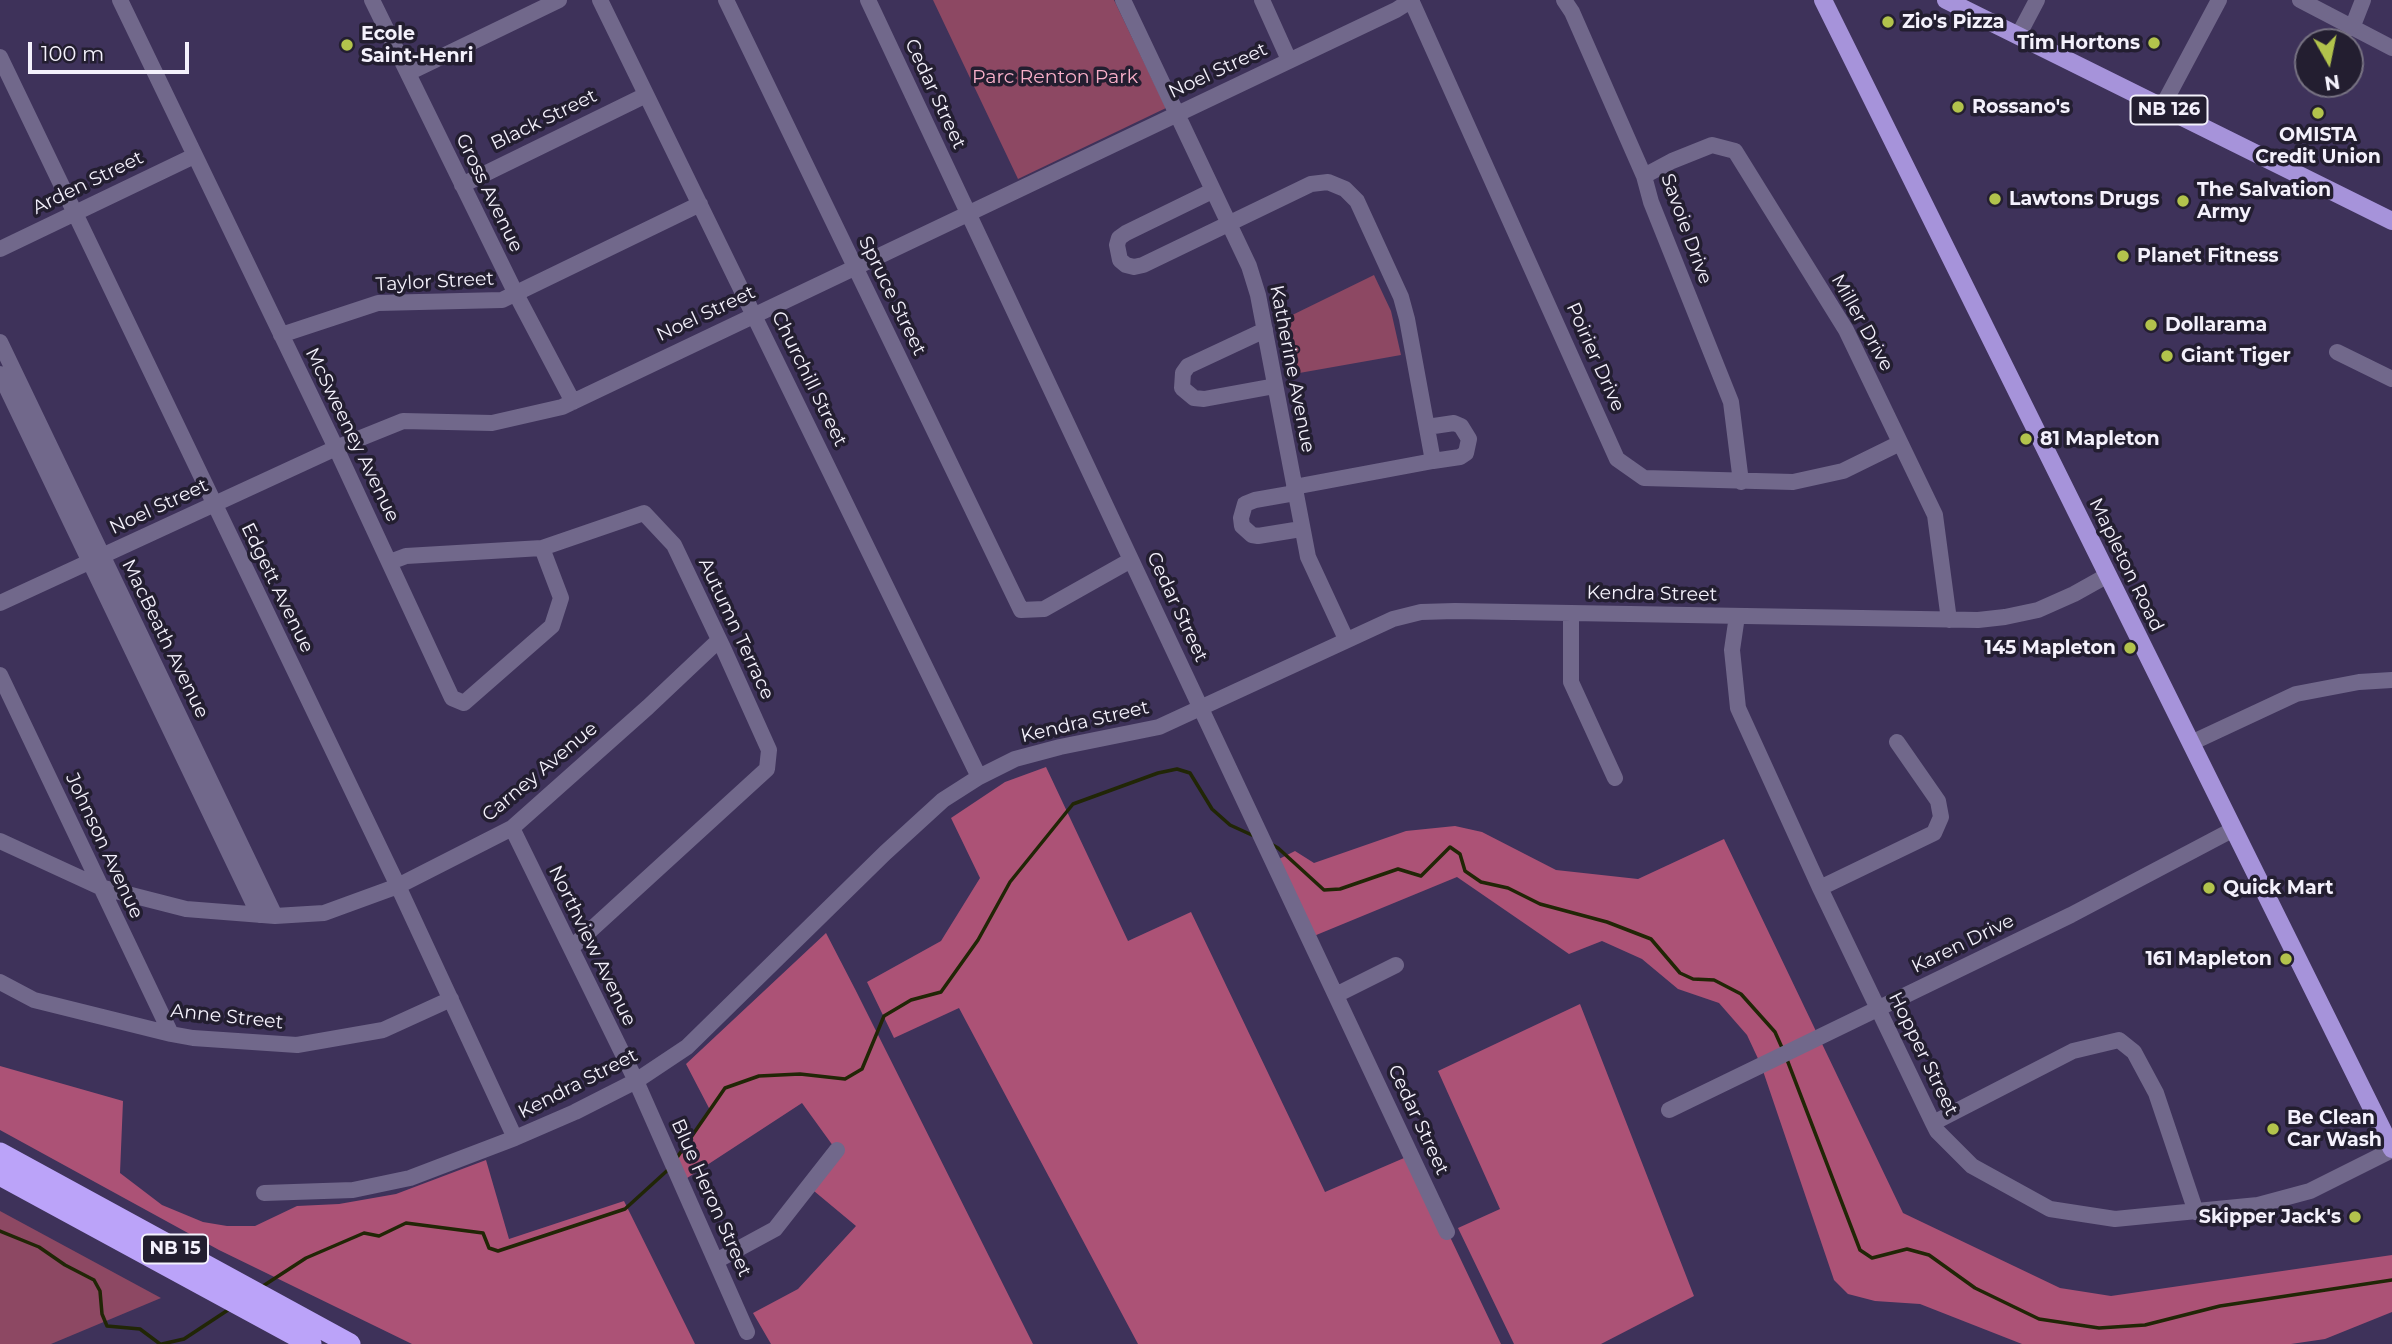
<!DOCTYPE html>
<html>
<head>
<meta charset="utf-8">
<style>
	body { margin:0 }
	#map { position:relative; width:2392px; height:1344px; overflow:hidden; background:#3e325a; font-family:Montserrat,sans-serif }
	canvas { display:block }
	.north { position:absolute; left:2294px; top:28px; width:70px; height:70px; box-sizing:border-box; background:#231e30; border:2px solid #777282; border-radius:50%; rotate:171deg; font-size:19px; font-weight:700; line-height:28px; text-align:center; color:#f4f1fc }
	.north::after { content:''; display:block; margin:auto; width:24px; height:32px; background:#b2c34c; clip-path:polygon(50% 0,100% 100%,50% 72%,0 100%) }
	.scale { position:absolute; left:28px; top:42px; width:161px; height:32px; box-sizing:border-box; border:4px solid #f4f1fc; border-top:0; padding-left:9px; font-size:21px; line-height:24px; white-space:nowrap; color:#f4f1fc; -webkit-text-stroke:5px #231e30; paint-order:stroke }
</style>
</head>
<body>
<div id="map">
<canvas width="2392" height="1344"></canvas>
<div class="north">N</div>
<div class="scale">100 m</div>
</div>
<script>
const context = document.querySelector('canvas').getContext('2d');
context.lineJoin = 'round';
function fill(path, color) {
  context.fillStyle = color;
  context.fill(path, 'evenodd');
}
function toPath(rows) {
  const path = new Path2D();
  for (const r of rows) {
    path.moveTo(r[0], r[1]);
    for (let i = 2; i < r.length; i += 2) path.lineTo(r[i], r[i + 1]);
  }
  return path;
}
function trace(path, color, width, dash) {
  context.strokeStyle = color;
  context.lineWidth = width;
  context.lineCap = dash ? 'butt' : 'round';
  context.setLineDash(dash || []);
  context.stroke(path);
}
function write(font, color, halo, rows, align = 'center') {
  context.font = font + ' Montserrat,sans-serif';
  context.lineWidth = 7;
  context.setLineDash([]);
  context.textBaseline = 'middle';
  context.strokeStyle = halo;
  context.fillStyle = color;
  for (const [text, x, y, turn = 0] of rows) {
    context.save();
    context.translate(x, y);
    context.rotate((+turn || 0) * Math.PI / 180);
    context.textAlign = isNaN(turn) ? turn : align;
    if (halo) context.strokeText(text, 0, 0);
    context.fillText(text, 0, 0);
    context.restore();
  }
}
fill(toPath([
	[933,0,1114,0,1166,108,1018,179],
	[1374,275,1391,311,1401,355,1288,375,1280,321],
	[0,1211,161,1298,51,1344,0,1344]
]), '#8d4863');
fill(toPath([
	[1046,767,1128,941,1191,912,1325,1192,1411,1155,1501,1344,1138,1344,959,1008,894,1038,867,982,941,941,980,878,951,818,1005,782],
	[1455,826,1482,832,1556,870,1638,879,1724,839,1903,1213,2060,1288,2111,1296,2392,1255,2392,1312,2325,1339,2291,1344,2022,1344,1920,1304,1875,1301,1848,1294,1834,1280,1761,1065,1747,1035,1719,1003,1678,989,1642,959,1602,941,1569,954,1457,877,1309,938,1273,862,1295,851,1314,863,1406,831],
	[826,933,855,989,1033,1344,771,1344,753,1313,798,1289,856,1226,808,1186,836,1150,802,1103,681,1182,673,1164,710,1110,686,1064],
	[1580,1004,1694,1296,1601,1344,1514,1344,1458,1228,1500,1209,1438,1071],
	[0,1066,123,1101,120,1173,162,1205,203,1222,227,1226,255,1226,297,1206,339,1204,396,1194,486,1160,509,1239,624,1201,695,1344,412,1344,219,1250,0,1130]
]), '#ac5276');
trace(toPath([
	[1271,844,1278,848,1324,890,1340,889,1398,869,1421,876,1450,847,1460,854,1465,871,1481,882,1508,888,1540,904,1607,922,1651,939,1680,973,1693,979,1714,980,1741,994,1775,1032,1783,1050],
	[1786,1057,1860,1250,1872,1258,1907,1249,1929,1255,1975,1288,2039,1319,2099,1328,2145,1325,2220,1306,2392,1280],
	[676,1159,725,1088,759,1076,800,1074,845,1079,862,1069,884,1016,911,1000,941,992,978,940,1010,882,1073,804,1158,773,1177,769,1190,773,1212,809,1230,825,1254,836],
	[0,1231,39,1247,65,1265,94,1280,100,1291,102,1314,107,1326,140,1329,160,1344],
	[263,1286,306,1258,364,1233,379,1236,406,1223,483,1233,489,1248,498,1251,625,1209,670,1168],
	[162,1344,184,1339,231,1308]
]), '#212606', 3.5);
trace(toPath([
	[120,0,336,448,452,698,464,703,552,626,561,598,542,548],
	[372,0,516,294,573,402],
	[600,0,979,777],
	[726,0,1021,610,1044,609,1131,560],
	[868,0,1447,1232],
	[1123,0,1249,266,1258,295,1308,557,1346,639],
	[1262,0,1289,60],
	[1411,0,1617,459,1644,478,1793,482,1843,471,1900,443],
	[1564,0,1572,12,1644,176,1651,202,1731,402,1741,482],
	[2300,0,2392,48],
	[2352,28,2363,0],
	[2018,36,2037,0],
	[0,57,398,886,515,1138],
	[408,73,559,0],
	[2162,107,2219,0],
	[1644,176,1672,161,1712,145,1735,151,1846,330,1935,515,1949,620],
	[462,185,646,95],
	[1212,191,1126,233,1119,238,1117,245,1120,260,1126,265,1134,267,1143,265,1311,184,1328,182,1345,189,1357,201,1401,297,1407,319,1433,461,1294,487],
	[0,249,194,156],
	[1265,330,1188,366,1183,373,1182,388,1194,398,1204,399,1275,386],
	[281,335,378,303,502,300,700,204],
	[0,342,275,916],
	[2337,352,2392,379],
	[0,374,259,915],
	[1427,427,1454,423,1461,426,1469,439,1466,453,1460,457,1433,461],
	[1295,493,1255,500,1245,504,1241,518,1242,526,1252,535,1258,536,1301,529],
	[390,562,406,556,542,548,644,513,674,545,724,650,769,750,767,769,571,948],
	[0,603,336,448,403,421,492,423,562,407,1396,10,1412,0],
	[1571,613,1571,682,1615,778],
	[1737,616,1732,650,1738,708,1820,888,1933,1123,1937,1131,1972,1166,2050,1209,2115,1219,2258,1205,2310,1191,2392,1150],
	[0,675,171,1034],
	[2191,743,2296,694,2359,682,2392,680],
	[512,828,636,1081,747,1332],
	[0,841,100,887,186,909,275,916,324,913,398,886,512,828,648,707,719,640],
	[1820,888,1934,833,1941,817,1938,801,1897,742],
	[0,982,34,1000,171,1034,193,1038,297,1045,383,1030,451,999],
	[1336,995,1396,965],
	[1669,1110,2071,915,2234,829],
	[1933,1123,2073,1051,2119,1040,2134,1052,2156,1093,2196,1212],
	[264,1193,353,1190,410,1178,515,1138,575,1112,636,1081,687,1047,885,853,943,800,979,777,1015,759,1060,747,1159,727,1393,619,1421,612,1455,611,1978,620,2005,617,2038,610,2074,594,2108,575],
	[716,1261,775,1229,837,1150]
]), '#71688b', 16);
trace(toPath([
	[1823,0,2392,1149],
	[1946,0,2392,221]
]), '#a693da', 18);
trace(toPath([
	[0,1153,350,1344],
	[0,1175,311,1344]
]), '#bba3f9', 21);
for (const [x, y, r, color] of [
	[1888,22,7,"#b2c34c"],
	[2154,43,7,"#b2c34c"],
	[347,45,7,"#b2c34c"],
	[1958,107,7,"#b2c34c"],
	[2318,113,7,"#b2c34c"],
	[1995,199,7,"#b2c34c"],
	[2183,201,7,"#b2c34c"],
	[2123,256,7,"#b2c34c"],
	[2151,325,7,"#b2c34c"],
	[2167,356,7,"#b2c34c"],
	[2026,439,7,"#b2c34c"],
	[2130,648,7,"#b2c34c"],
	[2209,888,7,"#b2c34c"],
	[2286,959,7,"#b2c34c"],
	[2273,1129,7,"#b2c34c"],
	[2355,1217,7,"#b2c34c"]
]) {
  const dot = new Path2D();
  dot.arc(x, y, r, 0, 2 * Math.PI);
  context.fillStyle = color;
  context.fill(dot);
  trace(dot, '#231e30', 2.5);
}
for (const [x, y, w] of [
	[2169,110,77],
	[175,1249,66]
]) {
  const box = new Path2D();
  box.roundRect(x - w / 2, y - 14.5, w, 29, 5);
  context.fillStyle = '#231e30';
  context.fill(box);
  trace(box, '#f4f1fc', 2);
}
write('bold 18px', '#f4f1fc', null, [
	["NB 126",2169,110],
	["NB 15",175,1249]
]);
write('bold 19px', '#f4f1fc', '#231e30', [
	["Zio's Pizza",1902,22],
	["Ecole",361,34],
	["Saint-Henri",361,56],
	["Tim Hortons",2140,43,"right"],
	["Rossano's",1972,107],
	["OMISTA",2318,135,"center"],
	["Credit Union",2318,157,"center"],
	["The Salvation",2197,190],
	["Army",2197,212],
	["Lawtons Drugs",2009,199],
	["Planet Fitness",2137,256],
	["Dollarama",2165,325],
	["Giant Tiger",2181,356],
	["81 Mapleton",2040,439],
	["145 Mapleton",2116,648,"right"],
	["Quick Mart",2223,888],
	["161 Mapleton",2272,959,"right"],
	["Be Clean",2287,1118],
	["Car Wash",2287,1140],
	["Skipper Jack's",2341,1217,"right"]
], 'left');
write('19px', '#f4f1fc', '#231e30', [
	["Noel Street",1218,71,-25],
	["Cedar Street",935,94,65],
	["Black Street",544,120,-26],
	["Arden Street",88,183,-26],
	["Gross Avenue",489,193,64],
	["Savoie Drive",1686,229,70],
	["Taylor Street",435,282,-3],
	["Spruce Street",892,296,64],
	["Noel Street",706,314,-25],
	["Miller Drive",1862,323,61],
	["Poirier Drive",1595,357,66],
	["Katherine Avenue",1292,369,79],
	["Churchill Street",809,379,64],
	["McSweeney Avenue",352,435,64],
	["Noel Street",159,507,-25],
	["Mapleton Road",2126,565,64],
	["Edgett Avenue",277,588,64],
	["Kendra Street",1652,594,1],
	["Cedar Street",1177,607,65],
	["Autumn Terrace",736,629,65],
	["MacBeath Avenue",165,639,64],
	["Kendra Street",1085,722,-13],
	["Carney Avenue",540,772,-40],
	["Johnson Avenue",104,846,65],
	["Karen Drive",1963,944,-26],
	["Northview Avenue",592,946,64],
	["Anne Street",227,1017,6],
	["Hopper Street",1923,1054,64],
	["Kendra Street",578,1084,-27],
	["Cedar Street",1418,1120,65],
	["Blue Heron Street",711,1198,66]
]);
write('19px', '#fab0ca', '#231e30', [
	["Parc Renton Park",1055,77]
]);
</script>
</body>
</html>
